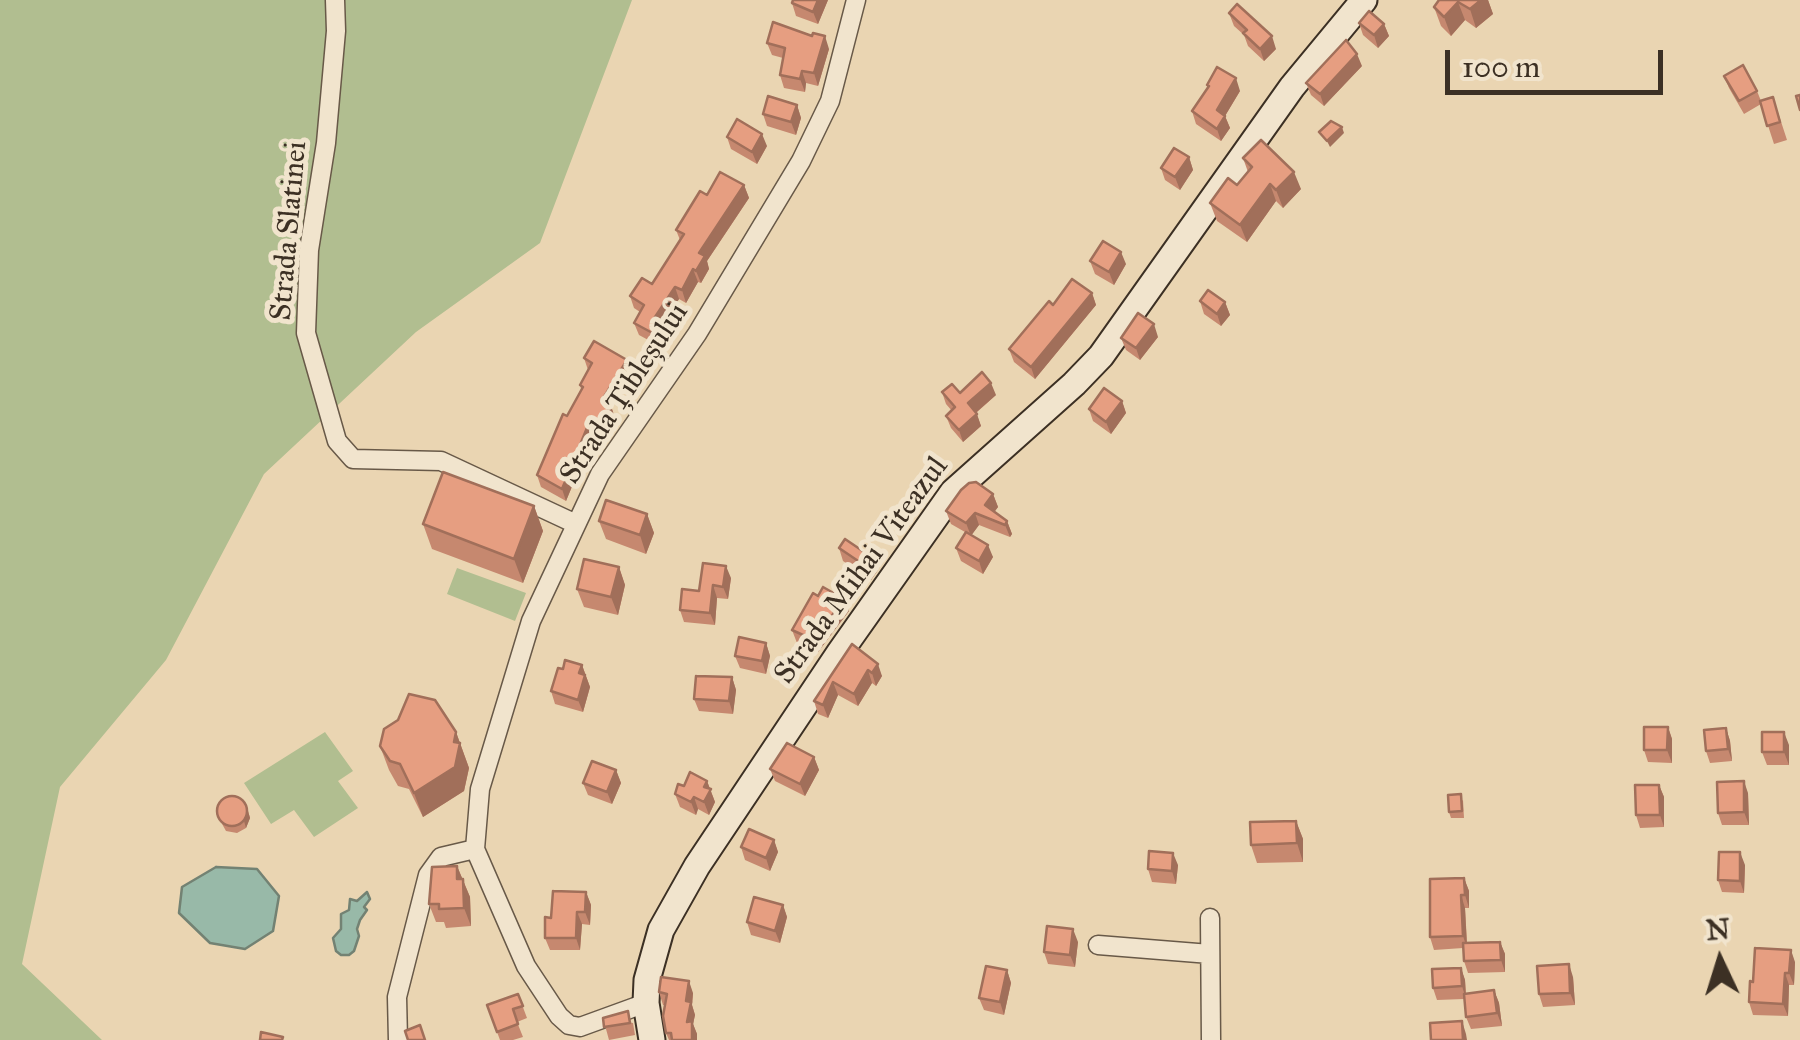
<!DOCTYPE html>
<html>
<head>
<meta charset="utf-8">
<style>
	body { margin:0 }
	#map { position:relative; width:1800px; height:1040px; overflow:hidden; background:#ead5b2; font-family:"IM FELL Great Primer",serif }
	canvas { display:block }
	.north { position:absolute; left:1670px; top:910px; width:100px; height:100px; -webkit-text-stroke:8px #f1e4cd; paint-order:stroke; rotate:356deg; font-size:28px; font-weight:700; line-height:40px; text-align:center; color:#3c3024 }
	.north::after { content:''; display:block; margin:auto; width:35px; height:45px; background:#3c3024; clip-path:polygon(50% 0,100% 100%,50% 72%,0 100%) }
	.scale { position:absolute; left:1445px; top:50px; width:218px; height:45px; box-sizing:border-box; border:5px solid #3c3024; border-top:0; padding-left:12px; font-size:30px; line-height:35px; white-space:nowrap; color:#3c3024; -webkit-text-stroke:8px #f1e4cd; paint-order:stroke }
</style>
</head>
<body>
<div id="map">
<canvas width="1800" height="1040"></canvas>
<div class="north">N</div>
<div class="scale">100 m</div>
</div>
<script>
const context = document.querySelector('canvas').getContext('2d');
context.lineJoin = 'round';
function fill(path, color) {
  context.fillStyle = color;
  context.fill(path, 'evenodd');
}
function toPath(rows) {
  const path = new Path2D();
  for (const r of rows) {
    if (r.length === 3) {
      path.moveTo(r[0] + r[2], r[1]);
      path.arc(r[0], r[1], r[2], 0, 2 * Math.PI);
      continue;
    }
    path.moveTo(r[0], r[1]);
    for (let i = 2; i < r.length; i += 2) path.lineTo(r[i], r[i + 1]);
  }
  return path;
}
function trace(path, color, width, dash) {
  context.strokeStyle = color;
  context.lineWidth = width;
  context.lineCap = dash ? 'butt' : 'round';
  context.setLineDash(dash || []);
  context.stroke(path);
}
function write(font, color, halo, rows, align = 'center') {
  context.font = font + ' "IM FELL Great Primer",serif';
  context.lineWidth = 10;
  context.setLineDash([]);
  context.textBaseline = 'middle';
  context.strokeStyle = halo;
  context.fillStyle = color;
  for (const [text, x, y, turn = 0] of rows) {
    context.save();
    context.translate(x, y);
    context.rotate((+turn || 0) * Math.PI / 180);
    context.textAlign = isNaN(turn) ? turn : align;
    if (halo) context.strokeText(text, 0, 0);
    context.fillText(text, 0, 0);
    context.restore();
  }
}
fill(toPath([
	[0,0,632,0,540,243,416,332,264,474,166,660,60,787,22,964,102,1040,0,1040],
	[457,568,526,593,515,621,447,594],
	[325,732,353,771,338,781,358,808,314,837,294,810,271,824,244,783]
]), '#b1be90');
const water = toPath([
	[216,867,257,869,279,896,273,931,245,949,210,943,179,913,182,887,216,867],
	[367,892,370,899,364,907,367,910,360,920,357,929,359,936,354,951,349,955,341,955,336,951,333,938,341,929,341,914,349,910,350,899,357,901,367,892]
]);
fill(water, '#98b9a8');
trace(water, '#738273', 2.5);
const minor = toPath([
	[335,0,336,31,326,143,309,250,306,333,337,441,353,459,441,461,576,524],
	[1210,918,1211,1040],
	[1098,945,1210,954],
	[646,1003,580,1027,569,1025,559,1016,526,966,475,849,480,789,531,621,600,474,697,334,801,161,830,101,856,0],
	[398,1040,397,997,428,875,441,857,475,849]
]);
const secondary = toPath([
	[652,1040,646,1003,647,980,661,930,697,866,840,652,953,492,1074,384,1101,356,1292,87,1364,0]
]);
trace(minor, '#685948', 21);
trace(secondary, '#3c3024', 29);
trace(minor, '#f1e4cd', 18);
trace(secondary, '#f1e4cd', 25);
fill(toPath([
	[828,0,818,24,796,16,792,3],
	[1439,0,1488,0,1493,14,1476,28,1465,20,1451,36,1441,26,1434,7],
	[1229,13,1276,49,1264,61,1248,46,1244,35,1234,26],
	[1359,23,1384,24,1389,36,1378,48,1363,35],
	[767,43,829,49,818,86,806,83,805,92,784,88,780,75,783,58,772,55],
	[1362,66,1324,106,1311,95,1306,83],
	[1724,76,1757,91,1761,101,1773,97,1787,140,1774,144,1761,104,1744,114,1729,88],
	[1207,85,1240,91,1225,116,1230,128,1221,141,1196,124,1192,111,1208,88],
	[797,105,801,118,796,135,767,126,763,114],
	[727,137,767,146,757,164,731,149],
	[1189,157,1193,170,1180,190,1165,180,1161,168],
	[1243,158,1301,189,1283,208,1276,201,1247,242,1217,221,1210,203,1237,185,1248,172],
	[744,185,749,198,707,261,709,269,701,283,698,282,686,303,679,299,665,322,670,335,663,348,639,335,634,323,640,312,634,308,630,296,652,284,680,240,676,230,707,195],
	[1090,261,1126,264,1114,285,1095,274],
	[1092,293,1096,305,1035,379,1014,362,1009,349,1053,305],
	[1200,301,1225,302,1230,315,1221,326,1204,314],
	[1158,337,1140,360,1126,350,1121,338],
	[584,358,627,360,632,372,611,406,615,418,605,436,595,431,566,501,541,487,537,475,581,389,580,385,588,370],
	[942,392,996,395,976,413,981,426,963,442,951,428,946,416,952,411,946,404],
	[1122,401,1126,413,1111,434,1093,421,1089,409],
	[993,494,998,507,994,512,1007,521,1012,534,1010,537,979,525,971,535,993,557,983,574,961,561,956,548,965,532,951,524,946,511],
	[534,506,543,531,523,583,432,549,423,524],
	[647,514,654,533,646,554,606,539,599,521],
	[839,548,878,570,871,580,843,561],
	[619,567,625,585,618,615,584,607,577,589],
	[731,578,728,599,717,598,715,625,684,622,680,610,699,591],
	[849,611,818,652,797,643,792,630],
	[766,643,770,656,766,674,740,668,735,656],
	[852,644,882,676,876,686,872,683,858,706,838,695,828,718,818,714,814,701],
	[582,665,590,687,583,712,555,704,551,691,563,669],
	[732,677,736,690,733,714,699,711,694,699],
	[1668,727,1672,739,1672,763,1648,762,1644,750],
	[1726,728,1730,741,1732,761,1710,763,1706,751],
	[456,732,469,768,464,791,423,817,409,789,398,786,389,770,380,746],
	[1789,745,1789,765,1767,765,1762,752],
	[814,757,819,770,805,796,775,781,770,769],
	[616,770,621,783,612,804,588,795,583,783],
	[707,781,715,802,709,815,698,809,696,815,680,807,675,794,684,786],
	[1659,785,1664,797,1664,827,1640,828,1636,815],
	[1748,793,1749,825,1722,825,1718,813],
	[1463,800,1464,818,1451,818,1449,812],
	[248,811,250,818,246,828,237,833,226,831,216,813],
	[1296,821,1303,839,1303,862,1257,863,1251,845],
	[774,840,778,852,770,871,745,860,741,847],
	[1178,865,1176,884,1152,882,1148,869],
	[1745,865,1744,893,1722,892,1718,880],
	[457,866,470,897,471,926,446,928,444,922,436,922,429,904],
	[1464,878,1469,891,1469,908,1465,908,1467,942,1500,942,1505,954,1505,972,1468,973,1464,961,1463,948,1434,950,1430,937],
	[586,892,591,905,590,925,582,924,580,950,550,950,545,938,551,918],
	[783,905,787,917,780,943,751,935,747,922],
	[1078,942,1075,967,1048,964,1044,952],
	[1795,962,1794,985,1789,985,1788,1016,1753,1015,1749,1002,1753,982],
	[1461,968,1465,980,1466,994,1494,990,1499,1003,1502,1026,1471,1029,1466,1017,1464,999,1437,1000,1433,988],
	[1007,970,1011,983,1004,1015,984,1010,979,998],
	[1573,977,1575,1005,1543,1007,1539,994],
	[659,992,693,993,692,1005,695,1015,693,1024,697,1034,697,1040,669,1040,666,1033,665,1005,663,1005],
	[518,994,527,1018,517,1022,523,1037,513,1040,500,1040,487,1005],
	[603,1018,633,1023,635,1035,609,1040]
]), '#c6886f');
fill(toPath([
	[818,0,828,0,818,24,813,12],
	[1481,0,1488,0,1493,14,1476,28,1470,9],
	[1458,2,1465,20,1451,36,1444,17],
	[1384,24,1389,36,1378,48,1374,35],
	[825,36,829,49,818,86,814,73],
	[1272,36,1276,49,1264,61,1260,49],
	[1357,54,1362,66,1324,106,1320,94],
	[802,71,806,83,805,92,800,79],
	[1236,78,1240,91,1225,116,1230,128,1221,141,1217,129,1217,110],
	[797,105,801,118,796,135,791,122],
	[1342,127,1344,133,1330,147,1327,141],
	[762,134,767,146,757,164,752,152],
	[1189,157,1193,170,1180,190,1175,177],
	[1294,172,1301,189,1283,208,1276,190],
	[1270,184,1276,201,1247,242,1240,225],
	[744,185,749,198,707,261,709,269,701,283,696,271,699,253],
	[1121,252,1126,264,1114,285,1109,272],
	[693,269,698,282,686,303,682,290],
	[675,287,679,299,660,330,655,317],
	[1092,293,1096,305,1035,379,1031,367],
	[1225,302,1230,315,1221,326,1217,314],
	[665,323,670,335,663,348,658,336],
	[1154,324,1158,337,1140,360,1136,348],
	[627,360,632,372,611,406,615,418,605,436,601,424,602,400],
	[991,383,996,395,972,416,968,403],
	[1122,401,1126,413,1111,434,1106,422],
	[977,414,981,426,963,442,959,430],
	[591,418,595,431,566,501,562,489],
	[993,494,998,507,990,518,985,505],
	[534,506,543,531,523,583,514,559],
	[975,513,979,525,971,536,966,523],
	[647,514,654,533,646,554,640,535],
	[1007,521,1012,534,1010,537,1005,525],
	[988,545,993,557,983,574,979,561],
	[873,558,878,570,871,580,867,567],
	[726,566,731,578,728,599,723,587],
	[619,567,625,585,618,615,611,597],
	[713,585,717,598,715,625,710,613],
	[844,599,849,611,818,652,814,640],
	[766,643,770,656,766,674,762,661],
	[878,664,882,676,876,686,872,673],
	[582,665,590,687,583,712,578,700,579,673],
	[868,670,872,683,858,706,854,694],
	[732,677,736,690,733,714,729,701],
	[833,682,838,695,828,718,823,705],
	[1668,727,1672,739,1672,763,1667,750],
	[1726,728,1730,741,1732,761,1728,749],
	[456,732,469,768,464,791,423,817,414,793,454,742],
	[1784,732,1789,745,1789,765,1784,752],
	[814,757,819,770,805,796,800,784],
	[616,770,621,783,612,804,607,792],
	[707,781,715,802,709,815,704,802,704,787],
	[1744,781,1748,793,1749,825,1744,812],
	[1659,785,1664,797,1664,827,1660,815],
	[694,797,698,809,696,815,691,802],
	[248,811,250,818,246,828,244,821],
	[1296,821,1303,839,1303,862,1297,843],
	[774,840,778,852,770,871,766,858],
	[1740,852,1745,865,1744,893,1740,881],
	[1173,853,1178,865,1176,884,1172,871],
	[457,866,470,897,471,926,464,908,457,879],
	[1464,878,1469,891,1469,908,1465,895],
	[586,892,591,905,590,925,585,912],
	[1461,895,1465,908,1467,948,1463,936],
	[783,905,787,917,780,943,775,931],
	[577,912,582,924,580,950,576,938],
	[1073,929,1078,942,1075,967,1070,955],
	[1500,942,1505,954,1505,972,1501,960],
	[1791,950,1795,962,1794,985,1789,973],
	[1569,964,1573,977,1575,1005,1570,993],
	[1461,968,1465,980,1466,999,1462,986],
	[1007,970,1011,983,1004,1015,1000,1002],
	[1785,973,1789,985,1788,1016,1783,1004],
	[689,981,693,993,692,1005,695,1015,693,1024,697,1034,697,1040,692,1040,687,1022,686,1001],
	[1494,990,1499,1003,1502,1026,1497,1013],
	[1462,1021,1466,1034,1467,1040,1463,1040]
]), '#a16f5a');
const building = toPath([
	[793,0,818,0,813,12,792,3,793,0],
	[1439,0,1481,0,1470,9,1458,2,1444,17,1434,7,1439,0],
	[1237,4,1272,36,1260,49,1243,33,1247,30,1229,13,1237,4],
	[1369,11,1384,24,1374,35,1359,23,1369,11],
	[773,22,812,36,813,33,825,36,814,73,802,71,800,79,780,75,785,48,767,43,773,22],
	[1346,40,1357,54,1320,94,1306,83,1346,40],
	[1743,65,1757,91,1739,101,1724,76,1743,65],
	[1217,67,1236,78,1217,110,1225,116,1217,129,1192,111,1209,86,1207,85,1217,67],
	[1800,95,1800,110,1796,96,1800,95],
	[768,96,797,105,791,122,763,114,768,96],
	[1773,97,1780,122,1767,126,1760,101,1773,97],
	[737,119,762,134,752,152,727,137,737,119],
	[1331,121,1342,127,1327,141,1319,132,1331,121],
	[1261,140,1294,172,1276,190,1270,184,1240,225,1210,203,1228,178,1237,185,1252,167,1243,158,1261,140],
	[1174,148,1189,157,1175,177,1161,168,1174,148],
	[720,172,744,185,699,253,705,256,696,271,693,269,682,290,675,287,655,317,665,323,658,336,634,323,644,305,630,296,642,278,652,284,684,234,676,230,700,191,707,195,720,172],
	[1103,241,1121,252,1109,272,1090,261,1103,241],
	[1072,279,1092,293,1031,367,1009,349,1049,301,1053,305,1072,279],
	[1208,290,1225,302,1217,314,1200,301,1208,290],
	[1138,313,1154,324,1136,348,1121,338,1138,313],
	[594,341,627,360,602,400,611,405,601,424,591,418,562,489,537,475,563,414,567,416,583,387,580,385,592,363,584,358,594,341],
	[982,372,991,383,968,403,977,414,959,430,946,416,955,407,942,392,952,384,960,393,982,372],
	[1104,388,1122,401,1106,422,1089,409,1104,388],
	[443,472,534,506,514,559,423,524,443,472],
	[976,482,993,494,985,505,1007,521,1005,525,975,513,966,523,946,511,961,490,969,483,976,482],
	[606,500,647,514,640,535,599,521,606,500],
	[966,532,988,545,979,561,956,548,966,532],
	[845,539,873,558,867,567,839,548,845,539],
	[584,559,619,567,611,597,577,589,584,559],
	[703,563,726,566,723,587,713,585,710,613,680,610,682,589,699,591,703,563],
	[823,587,844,599,814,640,792,630,813,593,818,596,823,587],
	[739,637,766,643,762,661,735,656,739,637],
	[852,644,878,664,872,673,868,670,854,694,833,682,823,705,814,701,852,644],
	[565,660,582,665,579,673,585,675,578,700,551,691,558,668,563,669,565,660],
	[696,676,732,677,729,701,694,699,696,676],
	[409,694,435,700,456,732,454,742,460,743,455,767,414,793,400,764,390,761,380,746,384,729,398,720,409,694],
	[1644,727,1668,727,1667,750,1644,750,1644,727],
	[1726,728,1728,749,1706,751,1704,730,1726,728],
	[1762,732,1784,732,1784,752,1762,752,1762,732],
	[787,743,814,757,800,784,770,769,787,743],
	[592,761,616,770,607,792,583,783,592,761],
	[690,772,707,781,704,787,711,789,704,802,694,797,691,802,675,794,678,784,684,786,690,772],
	[1744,781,1744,812,1718,813,1717,782,1744,781],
	[1635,785,1659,785,1660,815,1636,815,1635,785],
	[1461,794,1462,811,1449,812,1448,795,1461,794],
	[232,811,15],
	[1296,821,1297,843,1251,845,1250,822,1296,821],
	[749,829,774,840,766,858,741,847,749,829],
	[1149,851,1173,853,1172,871,1148,869,1149,851],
	[1719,852,1740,852,1740,881,1718,880,1719,852],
	[457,866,457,879,463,879,464,908,439,909,439,904,429,904,432,867,457,866],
	[1464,878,1465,895,1461,895,1463,936,1430,937,1430,879,1464,878],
	[553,891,586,892,585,912,577,912,576,938,545,938,545,917,551,918,553,891],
	[754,897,783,905,775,931,747,922,754,897],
	[1047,926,1073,929,1070,955,1044,952,1047,926],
	[1500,942,1501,960,1464,961,1463,943,1500,942],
	[1755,948,1791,950,1789,973,1785,973,1783,1004,1749,1002,1750,981,1753,982,1755,948],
	[1569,964,1570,993,1539,994,1537,966,1569,964],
	[986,966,1007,970,1000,1002,979,998,986,966],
	[1461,968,1462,986,1433,988,1432,969,1461,968],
	[661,977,689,981,686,1001,691,1002,687,1022,692,1021,692,1040,672,1040,671,1033,666,1033,663,1016,667,994,659,992,661,977],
	[1494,990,1497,1013,1466,1017,1464,994,1494,990],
	[518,994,523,1006,513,1009,518,1024,497,1032,487,1005,518,994],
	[628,1011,630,1023,604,1027,603,1018,628,1011],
	[1462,1021,1463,1040,1431,1040,1430,1023,1462,1021],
	[420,1025,425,1040,408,1040,405,1031,420,1025],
	[261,1032,283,1037,282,1040,260,1040,261,1032]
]);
fill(building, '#e69e81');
trace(building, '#a16f5a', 2.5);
write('30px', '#3c3024', '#f1e4cd', [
	["Strada Slatinei",290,231,-85],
	["Strada Țibleșului",625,394,-57],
	["Strada Mihai Viteazul",862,571,-54]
]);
</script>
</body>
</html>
